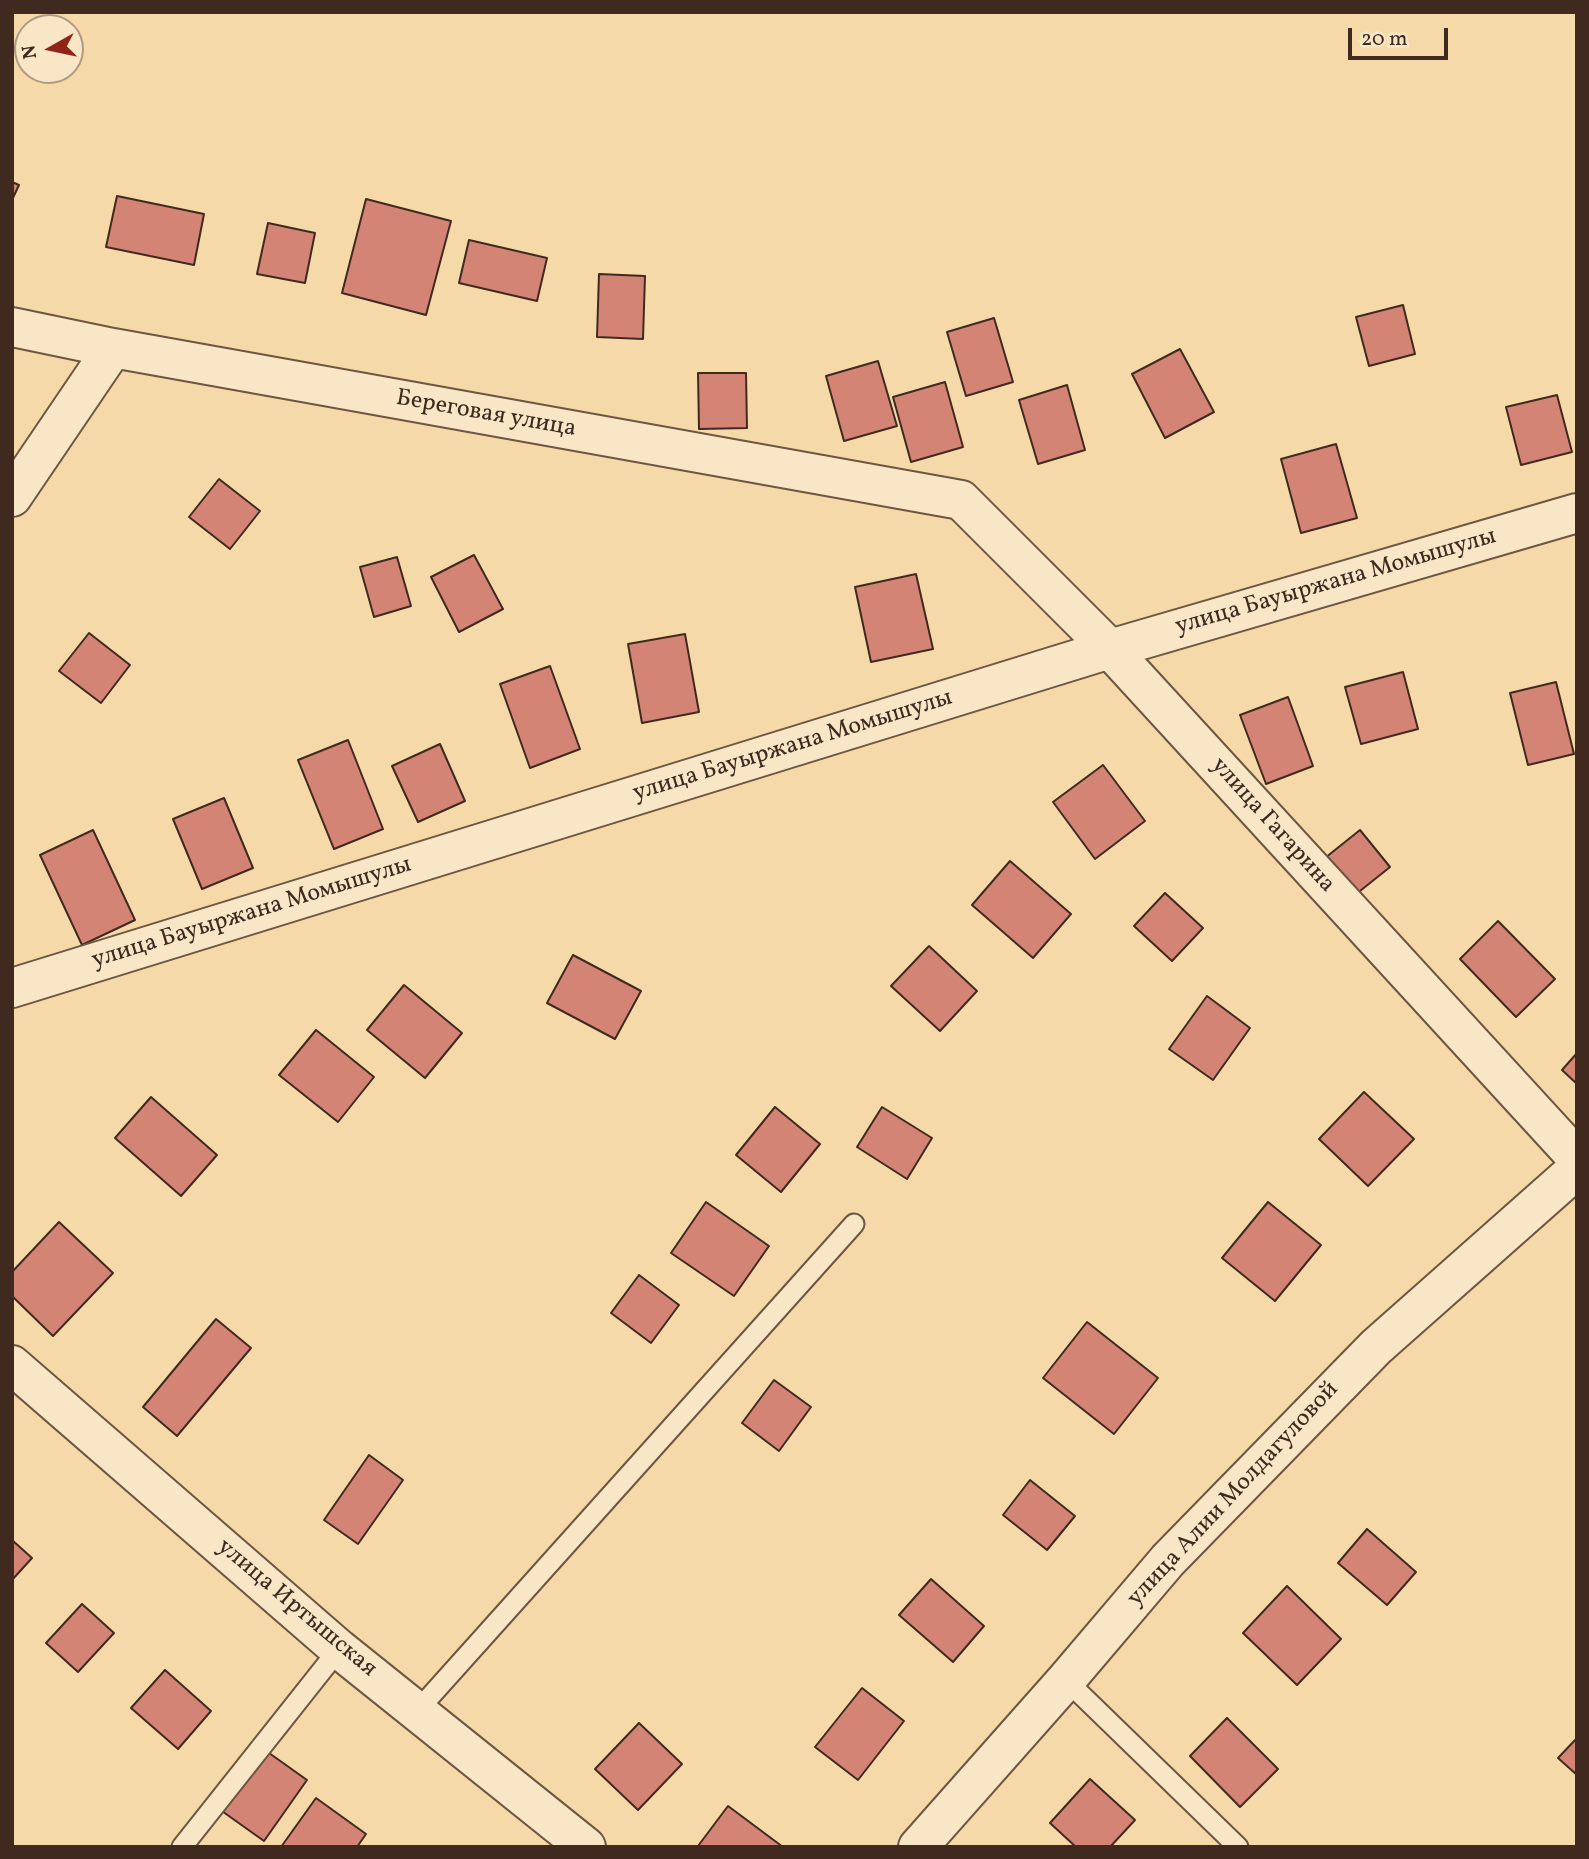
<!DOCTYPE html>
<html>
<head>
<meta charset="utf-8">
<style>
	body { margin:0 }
	#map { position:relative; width:1589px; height:1859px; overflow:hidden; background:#f5d9a9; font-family:Vollkorn,serif }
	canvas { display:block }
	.frame { position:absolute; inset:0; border:14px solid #402a20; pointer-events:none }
	.north { position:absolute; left:14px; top:14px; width:70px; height:70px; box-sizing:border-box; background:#f8e6c7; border:2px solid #ae9b84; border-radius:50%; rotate:261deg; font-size:19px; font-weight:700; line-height:28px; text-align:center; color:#402a20 }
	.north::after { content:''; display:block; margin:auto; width:24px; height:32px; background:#8f2418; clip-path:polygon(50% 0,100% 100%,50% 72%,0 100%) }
	.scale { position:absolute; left:1348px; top:28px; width:100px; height:32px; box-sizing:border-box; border:4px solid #402a20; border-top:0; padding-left:9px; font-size:21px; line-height:24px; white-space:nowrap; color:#402a20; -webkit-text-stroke:5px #f8e6c7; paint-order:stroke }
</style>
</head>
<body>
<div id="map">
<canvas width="1589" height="1859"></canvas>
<div class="frame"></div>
<div class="north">N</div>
<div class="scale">20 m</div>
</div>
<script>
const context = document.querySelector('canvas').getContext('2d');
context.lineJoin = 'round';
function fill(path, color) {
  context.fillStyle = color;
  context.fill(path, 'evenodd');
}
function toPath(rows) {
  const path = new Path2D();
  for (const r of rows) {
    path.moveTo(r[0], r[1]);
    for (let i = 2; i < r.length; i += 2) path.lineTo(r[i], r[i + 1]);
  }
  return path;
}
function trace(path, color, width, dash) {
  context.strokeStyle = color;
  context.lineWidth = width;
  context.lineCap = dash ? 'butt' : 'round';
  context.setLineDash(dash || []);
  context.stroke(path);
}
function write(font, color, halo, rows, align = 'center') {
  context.font = font + ' Vollkorn,serif';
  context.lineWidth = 5;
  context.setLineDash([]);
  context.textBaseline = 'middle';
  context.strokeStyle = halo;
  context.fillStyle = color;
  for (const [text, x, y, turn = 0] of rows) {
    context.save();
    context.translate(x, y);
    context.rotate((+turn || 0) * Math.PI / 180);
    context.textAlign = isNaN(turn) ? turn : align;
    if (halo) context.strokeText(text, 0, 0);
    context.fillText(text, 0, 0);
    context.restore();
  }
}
const building = toPath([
	[12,182,19,185,12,200,12,182],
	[117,196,204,214,194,265,106,247,117,196],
	[366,199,451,221,426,315,342,293,366,199],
	[268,223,315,233,305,283,257,274,268,223],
	[469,240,547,258,537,301,459,283,469,240],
	[599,274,645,276,643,339,597,337,599,274],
	[1403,305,1415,354,1369,366,1356,317,1403,305],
	[994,318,1013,382,966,396,947,332,994,318],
	[1180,349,1214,412,1165,438,1132,374,1180,349],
	[878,361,897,426,844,441,826,376,878,361],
	[698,373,746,373,747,428,699,429,698,373],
	[945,382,963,447,911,462,893,397,945,382],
	[1067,385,1085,450,1038,464,1019,400,1067,385],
	[1557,395,1572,452,1521,465,1506,407,1557,395],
	[1336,444,1357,518,1301,533,1281,459,1336,444],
	[219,479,260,511,230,549,189,517,219,479],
	[474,555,503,609,459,632,431,577,474,555],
	[397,557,411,606,374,617,360,567,397,557],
	[916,574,933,649,871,662,855,587,916,574],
	[89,633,130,665,101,703,59,671,89,633],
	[685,634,699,712,642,723,628,644,685,634],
	[550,666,580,749,530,768,500,684,550,666],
	[1403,672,1418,729,1361,744,1345,687,1403,672],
	[1556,682,1574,754,1528,765,1510,693,1556,682],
	[1288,697,1313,766,1266,784,1240,715,1288,697],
	[348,740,383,829,334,849,298,760,348,740],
	[440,744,465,801,418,822,392,766,440,744],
	[1103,765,1145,821,1095,859,1053,802,1103,765],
	[224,798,253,868,202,889,173,819,224,798],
	[93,830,135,920,82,945,40,855,93,830],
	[1360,830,1390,867,1355,895,1325,858,1360,830],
	[1010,861,1071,914,1033,958,972,905,1010,861],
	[1165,893,1203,928,1172,961,1134,926,1165,893],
	[1498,921,1555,979,1516,1017,1460,959,1498,921],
	[929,946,977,991,940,1031,891,986,929,946],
	[573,955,641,991,615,1039,547,1003,573,955],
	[404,985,462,1033,425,1078,367,1030,404,985],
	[1207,996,1250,1028,1213,1080,1169,1049,1207,996],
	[316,1030,374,1077,338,1122,279,1075,316,1030],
	[1577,1053,1577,1084,1562,1070,1577,1053],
	[1364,1092,1414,1139,1368,1186,1319,1139,1364,1092],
	[151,1097,217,1155,181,1196,115,1138,151,1097],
	[775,1107,820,1144,781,1192,736,1155,775,1107],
	[882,1107,932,1138,907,1179,857,1147,882,1107],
	[706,1202,769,1246,734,1296,671,1253,706,1202],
	[1268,1202,1321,1245,1275,1301,1222,1258,1268,1202],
	[59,1222,113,1273,53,1336,12,1296,12,1272,59,1222],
	[639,1275,679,1305,651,1343,611,1313,639,1275],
	[216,1319,251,1348,177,1436,143,1407,216,1319],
	[1087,1322,1158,1378,1114,1434,1043,1378,1087,1322],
	[774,1380,811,1407,779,1451,742,1423,774,1380],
	[369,1455,403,1480,358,1544,324,1520,369,1455],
	[1030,1480,1075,1516,1047,1550,1003,1515,1030,1480],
	[1367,1529,1416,1572,1387,1605,1338,1563,1367,1529],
	[12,1540,32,1558,12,1580,12,1540],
	[931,1579,984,1626,953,1662,899,1615,931,1579],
	[1287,1586,1341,1639,1297,1685,1243,1633,1287,1586],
	[82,1604,114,1633,78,1672,46,1643,82,1604],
	[165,1670,211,1711,178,1749,131,1708,165,1670],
	[862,1688,904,1721,858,1780,815,1747,862,1688],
	[1227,1718,1278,1769,1240,1807,1190,1756,1227,1718],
	[639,1723,682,1764,638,1810,595,1769,639,1723],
	[1577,1738,1577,1775,1558,1758,1577,1738],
	[262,1748,307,1780,264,1841,219,1809,262,1748],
	[1090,1779,1135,1820,1110,1847,1076,1847,1050,1823,1090,1779],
	[316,1798,366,1834,357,1847,281,1847,316,1798],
	[728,1806,783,1847,700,1847,698,1846,728,1806]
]);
fill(building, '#d48475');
trace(building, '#402a20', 2);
const lane = toPath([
	[1066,1680,1238,1847],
	[418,1710,854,1224],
	[182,1847,339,1649]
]);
const street = toPath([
	[12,327,113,348,961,500,1110,649,1577,1158],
	[12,497,113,348],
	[12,988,1110,649,1577,513],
	[12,1365,339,1649,586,1847],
	[918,1847,1066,1680,1168,1560,1376,1347,1577,1169]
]);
trace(lane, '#6d5642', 23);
trace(street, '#6d5642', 42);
trace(lane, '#f8e6c7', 19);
trace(street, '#f8e6c7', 38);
write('24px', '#402a20', '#f8e6c7', [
	["Береговая улица",486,415,10],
	["улица Бауыржана Момышулы",1336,583,-16],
	["улица Бауыржана Момышулы",793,747,-17],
	["улица Гагарина",1272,826,48],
	["улица Бауыржана Момышулы",252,914,-17],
	["улица Алии Молдагуловой",1234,1495,-47],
	["улица Иртышская",296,1609,40]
]);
</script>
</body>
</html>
